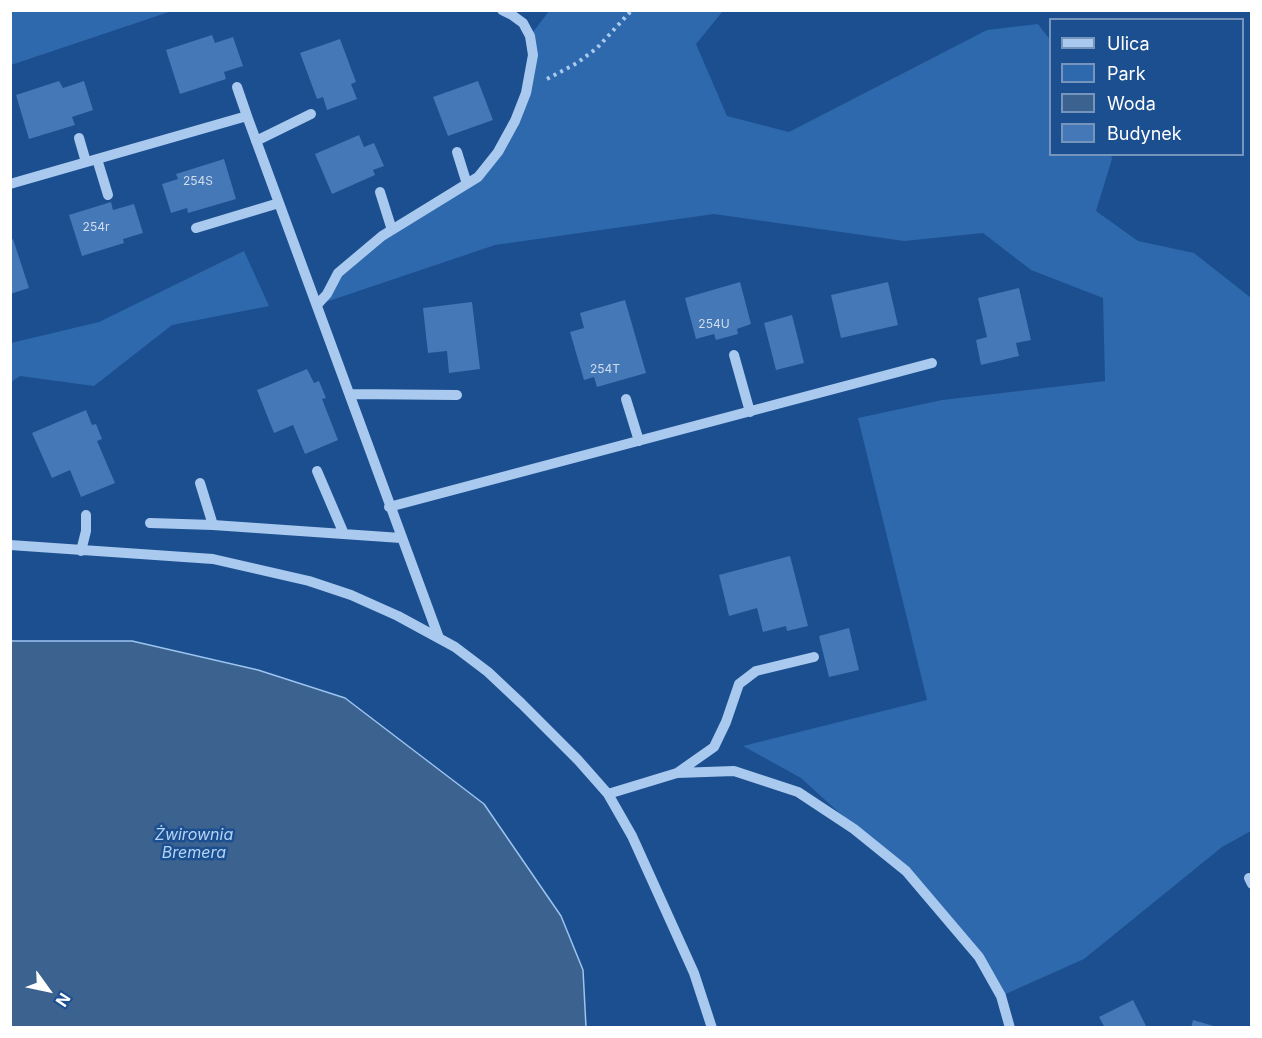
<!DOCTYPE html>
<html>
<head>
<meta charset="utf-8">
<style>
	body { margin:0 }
	#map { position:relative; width:1262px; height:1038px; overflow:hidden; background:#1b4f8f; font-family:Inter,sans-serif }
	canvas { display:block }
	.frame { position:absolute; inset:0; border:12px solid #fff; pointer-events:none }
	.legend { position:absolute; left:1049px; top:18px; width:195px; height:138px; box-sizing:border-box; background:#1b4f8f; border:2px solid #7695bc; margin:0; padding:8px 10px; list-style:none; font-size:18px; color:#fff }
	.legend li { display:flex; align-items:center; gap:12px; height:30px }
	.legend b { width:30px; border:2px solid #7695bc }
	.north { position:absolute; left:18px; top:960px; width:60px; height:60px; -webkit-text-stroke:4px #1b4f8f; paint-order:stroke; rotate:123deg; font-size:16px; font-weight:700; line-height:24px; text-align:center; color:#fff }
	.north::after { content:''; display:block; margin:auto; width:21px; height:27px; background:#fff; clip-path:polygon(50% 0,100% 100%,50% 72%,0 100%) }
</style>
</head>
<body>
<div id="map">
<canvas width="1262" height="1038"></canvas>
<div class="frame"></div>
<ul class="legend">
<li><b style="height:8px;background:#a9c9ee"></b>Ulica</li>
<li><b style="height:16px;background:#2e69ad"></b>Park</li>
<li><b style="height:16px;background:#3c6290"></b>Woda</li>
<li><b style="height:16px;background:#4478b7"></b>Budynek</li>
</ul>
<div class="north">N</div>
</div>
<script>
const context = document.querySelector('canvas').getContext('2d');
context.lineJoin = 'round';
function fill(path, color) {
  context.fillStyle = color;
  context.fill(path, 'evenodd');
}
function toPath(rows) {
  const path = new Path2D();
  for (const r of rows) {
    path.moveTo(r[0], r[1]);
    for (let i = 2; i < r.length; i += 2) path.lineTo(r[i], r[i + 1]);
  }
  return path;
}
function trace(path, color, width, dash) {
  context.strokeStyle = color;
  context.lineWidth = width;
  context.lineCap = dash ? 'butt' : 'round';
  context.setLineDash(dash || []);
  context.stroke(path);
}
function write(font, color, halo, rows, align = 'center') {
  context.font = font + ' Inter,sans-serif';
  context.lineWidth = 5;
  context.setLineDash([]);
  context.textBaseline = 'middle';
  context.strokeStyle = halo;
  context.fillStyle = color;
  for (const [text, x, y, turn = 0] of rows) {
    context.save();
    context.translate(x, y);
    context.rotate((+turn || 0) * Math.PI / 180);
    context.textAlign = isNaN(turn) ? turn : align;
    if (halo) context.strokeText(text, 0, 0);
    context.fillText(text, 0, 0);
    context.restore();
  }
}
fill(toPath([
	[11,10,172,10,172,11,11,65],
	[549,11,723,11,696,44,727,116,789,132,987,30,1038,24,1050,40,1050,154,1111,155,1112,159,1096,211,1138,241,1194,253,1251,298,1251,831,1222,847,1084,959,1001,996,979,957,889,858,801,778,743,746,927,700,858,418,942,400,1105,381,1103,298,1031,270,983,233,904,241,714,214,495,245,317,305,338,273,381,236,478,177,526,93,530,36],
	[244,251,269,306,172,325,94,386,20,376,11,382,11,343,99,322]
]), '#2e69ad');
const water = toPath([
	[11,641,132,641,258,670,345,698,484,804,561,916,583,970,586,1027,11,1027,11,641]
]);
fill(water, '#3c6290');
trace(water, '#9cc4f0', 1.5);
fill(toPath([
	[212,35,215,43,233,37,243,66,224,72,226,79,180,94,166,50],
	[340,39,356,82,351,84,357,99,327,110,323,97,317,99,300,53],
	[59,81,63,88,84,81,93,110,72,117,75,125,29,139,16,95],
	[478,81,493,120,448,136,433,97],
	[359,135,364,147,374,143,384,166,373,170,375,175,332,194,315,154],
	[224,159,236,199,188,213,187,208,171,213,162,184,178,179,176,174],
	[111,202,113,210,134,204,143,233,123,239,124,243,82,256,69,215],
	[13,239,29,288,10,294,10,240],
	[740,282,751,324,737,329,738,334,716,340,714,334,696,339,685,298],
	[888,282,898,325,841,338,831,295],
	[1019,288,1031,340,1016,343,1019,356,981,365,976,340,987,337,978,298],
	[625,300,646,373,597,387,594,377,584,380,570,332,584,328,580,313],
	[472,302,480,369,449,373,447,351,428,353,423,308],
	[792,315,804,363,776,370,764,323],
	[307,369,314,383,319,381,326,398,322,399,338,440,305,454,293,425,274,433,257,390],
	[86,410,92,425,96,424,102,439,97,441,115,483,81,497,70,470,52,478,32,433],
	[790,556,808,626,787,631,786,626,763,632,757,608,729,616,719,575],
	[849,628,859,670,829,677,819,636],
	[1133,1000,1147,1028,1105,1028,1099,1017],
	[1193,1020,1217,1027,1216,1028,1191,1028]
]), '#4478b7');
trace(toPath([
	[547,79,577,63,597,48,632,10]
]), '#a9c9ee', 4, [3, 4.5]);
trace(toPath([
	[237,87,247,116],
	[79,138,86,162],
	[256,141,311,114],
	[457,152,467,184],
	[97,159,108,195],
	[10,184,247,116,439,638],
	[380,192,392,230],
	[196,228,279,203],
	[317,305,327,294,338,273,382,236,478,177,498,152,515,121,526,93,533,55,530,36,523,23,512,15,502,10],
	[734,355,750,412],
	[350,394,457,395],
	[626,399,639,441],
	[317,471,344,534],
	[200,483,213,525],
	[389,507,932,363],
	[150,523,213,525,401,538],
	[10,545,213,559,309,581,351,595,398,616,455,647,488,672,522,704,578,760,608,794,632,836,694,973,712,1028],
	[81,551,86,531,86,515],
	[677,773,714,747,726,722,739,684,756,671,814,657],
	[608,794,677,773,734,771,798,792,854,829,906,871,979,957,1001,996,1010,1028],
	[1249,878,1252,884]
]), '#a9c9ee', 10);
write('12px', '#d0dded', null, [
	["254S",198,181],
	["254r",96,227],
	["254U",714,324],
	["254T",605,369]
]);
write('italic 16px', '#b5d3f5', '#1b4f8f', [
	["Żwirownia",194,835],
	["Bremera",194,853]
]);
</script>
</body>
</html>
